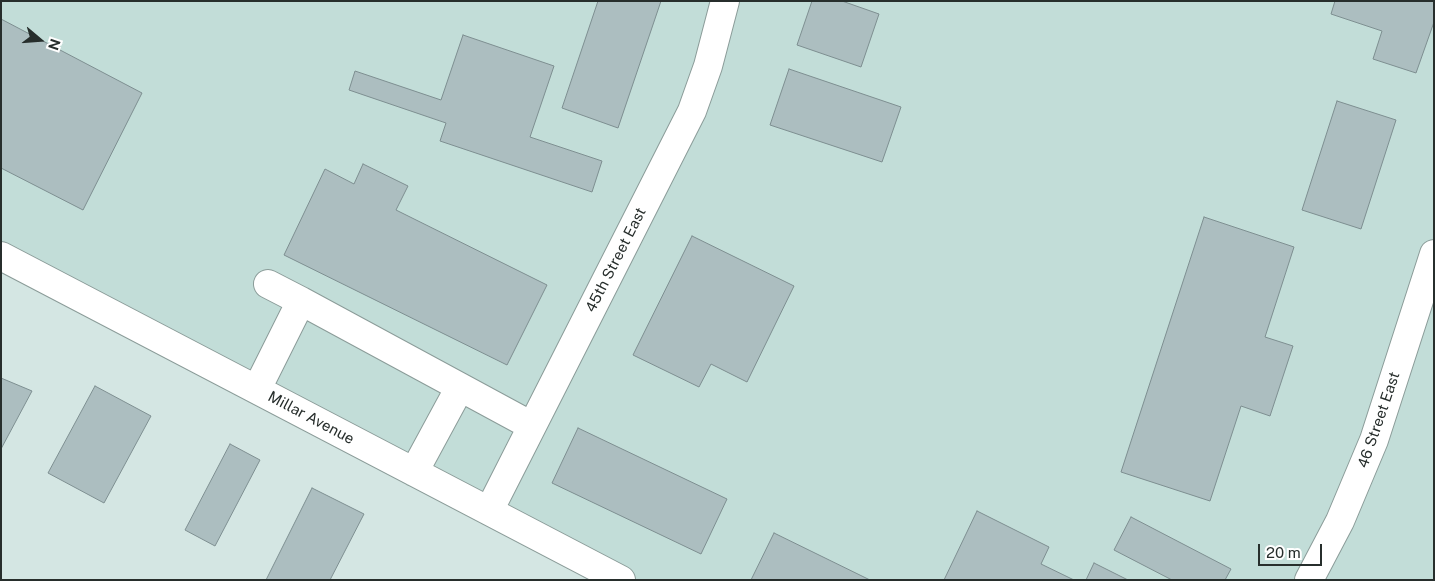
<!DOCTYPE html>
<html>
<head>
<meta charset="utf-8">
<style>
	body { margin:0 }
	#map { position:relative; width:1435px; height:581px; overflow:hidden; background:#d4e6e3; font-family:"Public Sans",sans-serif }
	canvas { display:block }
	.frame { position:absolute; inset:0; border:2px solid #272e2c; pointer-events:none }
	.north { position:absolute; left:15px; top:15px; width:50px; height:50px; -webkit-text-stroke:4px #fff; paint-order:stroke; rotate:108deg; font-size:14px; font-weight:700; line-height:20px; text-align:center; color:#272e2c }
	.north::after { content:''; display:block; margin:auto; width:18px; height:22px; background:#272e2c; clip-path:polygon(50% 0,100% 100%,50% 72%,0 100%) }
	.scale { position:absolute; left:1258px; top:544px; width:64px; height:22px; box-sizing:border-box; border:2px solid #272e2c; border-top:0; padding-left:6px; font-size:15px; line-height:18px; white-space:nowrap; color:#272e2c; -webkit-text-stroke:4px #fff; paint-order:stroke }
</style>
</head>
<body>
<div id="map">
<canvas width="1435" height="581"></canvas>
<div class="frame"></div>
<div class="north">N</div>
<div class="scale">20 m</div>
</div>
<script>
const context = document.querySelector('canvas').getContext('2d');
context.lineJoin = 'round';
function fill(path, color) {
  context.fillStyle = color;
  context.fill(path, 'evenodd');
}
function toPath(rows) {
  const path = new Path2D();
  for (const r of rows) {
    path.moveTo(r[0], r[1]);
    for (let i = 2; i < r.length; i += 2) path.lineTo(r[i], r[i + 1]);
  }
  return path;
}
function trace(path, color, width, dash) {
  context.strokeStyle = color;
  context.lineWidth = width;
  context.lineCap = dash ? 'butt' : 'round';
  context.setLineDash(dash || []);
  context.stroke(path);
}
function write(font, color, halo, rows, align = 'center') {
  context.font = font + ' "Public Sans",sans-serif';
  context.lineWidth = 5;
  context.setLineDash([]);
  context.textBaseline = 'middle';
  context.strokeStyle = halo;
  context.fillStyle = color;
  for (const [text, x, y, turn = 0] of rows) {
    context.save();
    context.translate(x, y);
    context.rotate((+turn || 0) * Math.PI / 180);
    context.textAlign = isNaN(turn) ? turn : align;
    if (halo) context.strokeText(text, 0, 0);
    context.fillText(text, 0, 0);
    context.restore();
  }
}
fill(toPath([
	[1,1,1434,1,1434,580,621,580,1,256]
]), '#c2ddd8');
const building = toPath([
	[598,1,661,1,618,128,562,108,598,1],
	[812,1,842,1,879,14,861,67,797,45,812,1],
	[1335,1,1434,1,1434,22,1416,73,1373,59,1382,31,1331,14,1335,1],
	[1,19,142,93,83,210,1,168,1,19],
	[463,35,554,66,530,137,602,161,592,192,440,141,446,123,349,90,355,71,441,100,463,35],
	[789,69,901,107,882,162,770,125,789,69],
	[1337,101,1396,120,1361,229,1302,210,1337,101],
	[363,164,408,186,396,210,547,285,507,365,284,255,325,169,354,184,363,164],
	[1204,217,1294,247,1265,337,1293,346,1270,416,1241,406,1210,501,1121,472,1204,217],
	[692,236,794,286,747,382,711,364,699,387,633,355,692,236],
	[1,378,32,391,1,449,1,378],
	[95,386,151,416,104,503,48,473,95,386],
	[578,428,727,499,701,554,552,483,578,428],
	[230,444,260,460,215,546,185,530,230,444],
	[312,488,364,514,330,580,266,580,312,488],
	[977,511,1049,547,1041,564,1074,580,944,580,977,511],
	[1131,517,1231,569,1225,580,1172,580,1114,550,1131,517],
	[774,533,870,580,751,580,774,533],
	[1094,563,1128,580,1086,580,1094,563]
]);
fill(building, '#acbec0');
trace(building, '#7e8f91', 1);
const minor = toPath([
	[1,256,621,580],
	[301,301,532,426],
	[257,389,301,301,268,284],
	[414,472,460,387],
	[489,511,692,111,708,66,725,1],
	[1309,580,1340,521,1374,440,1434,254]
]);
trace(minor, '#8b9c99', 30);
trace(minor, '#fff', 28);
write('15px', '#272e2c', '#fff', [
	["45th Street East",616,260,-63],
	["Millar Avenue",311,418,28],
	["46 Street East",1379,420,-71]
]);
</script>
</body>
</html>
